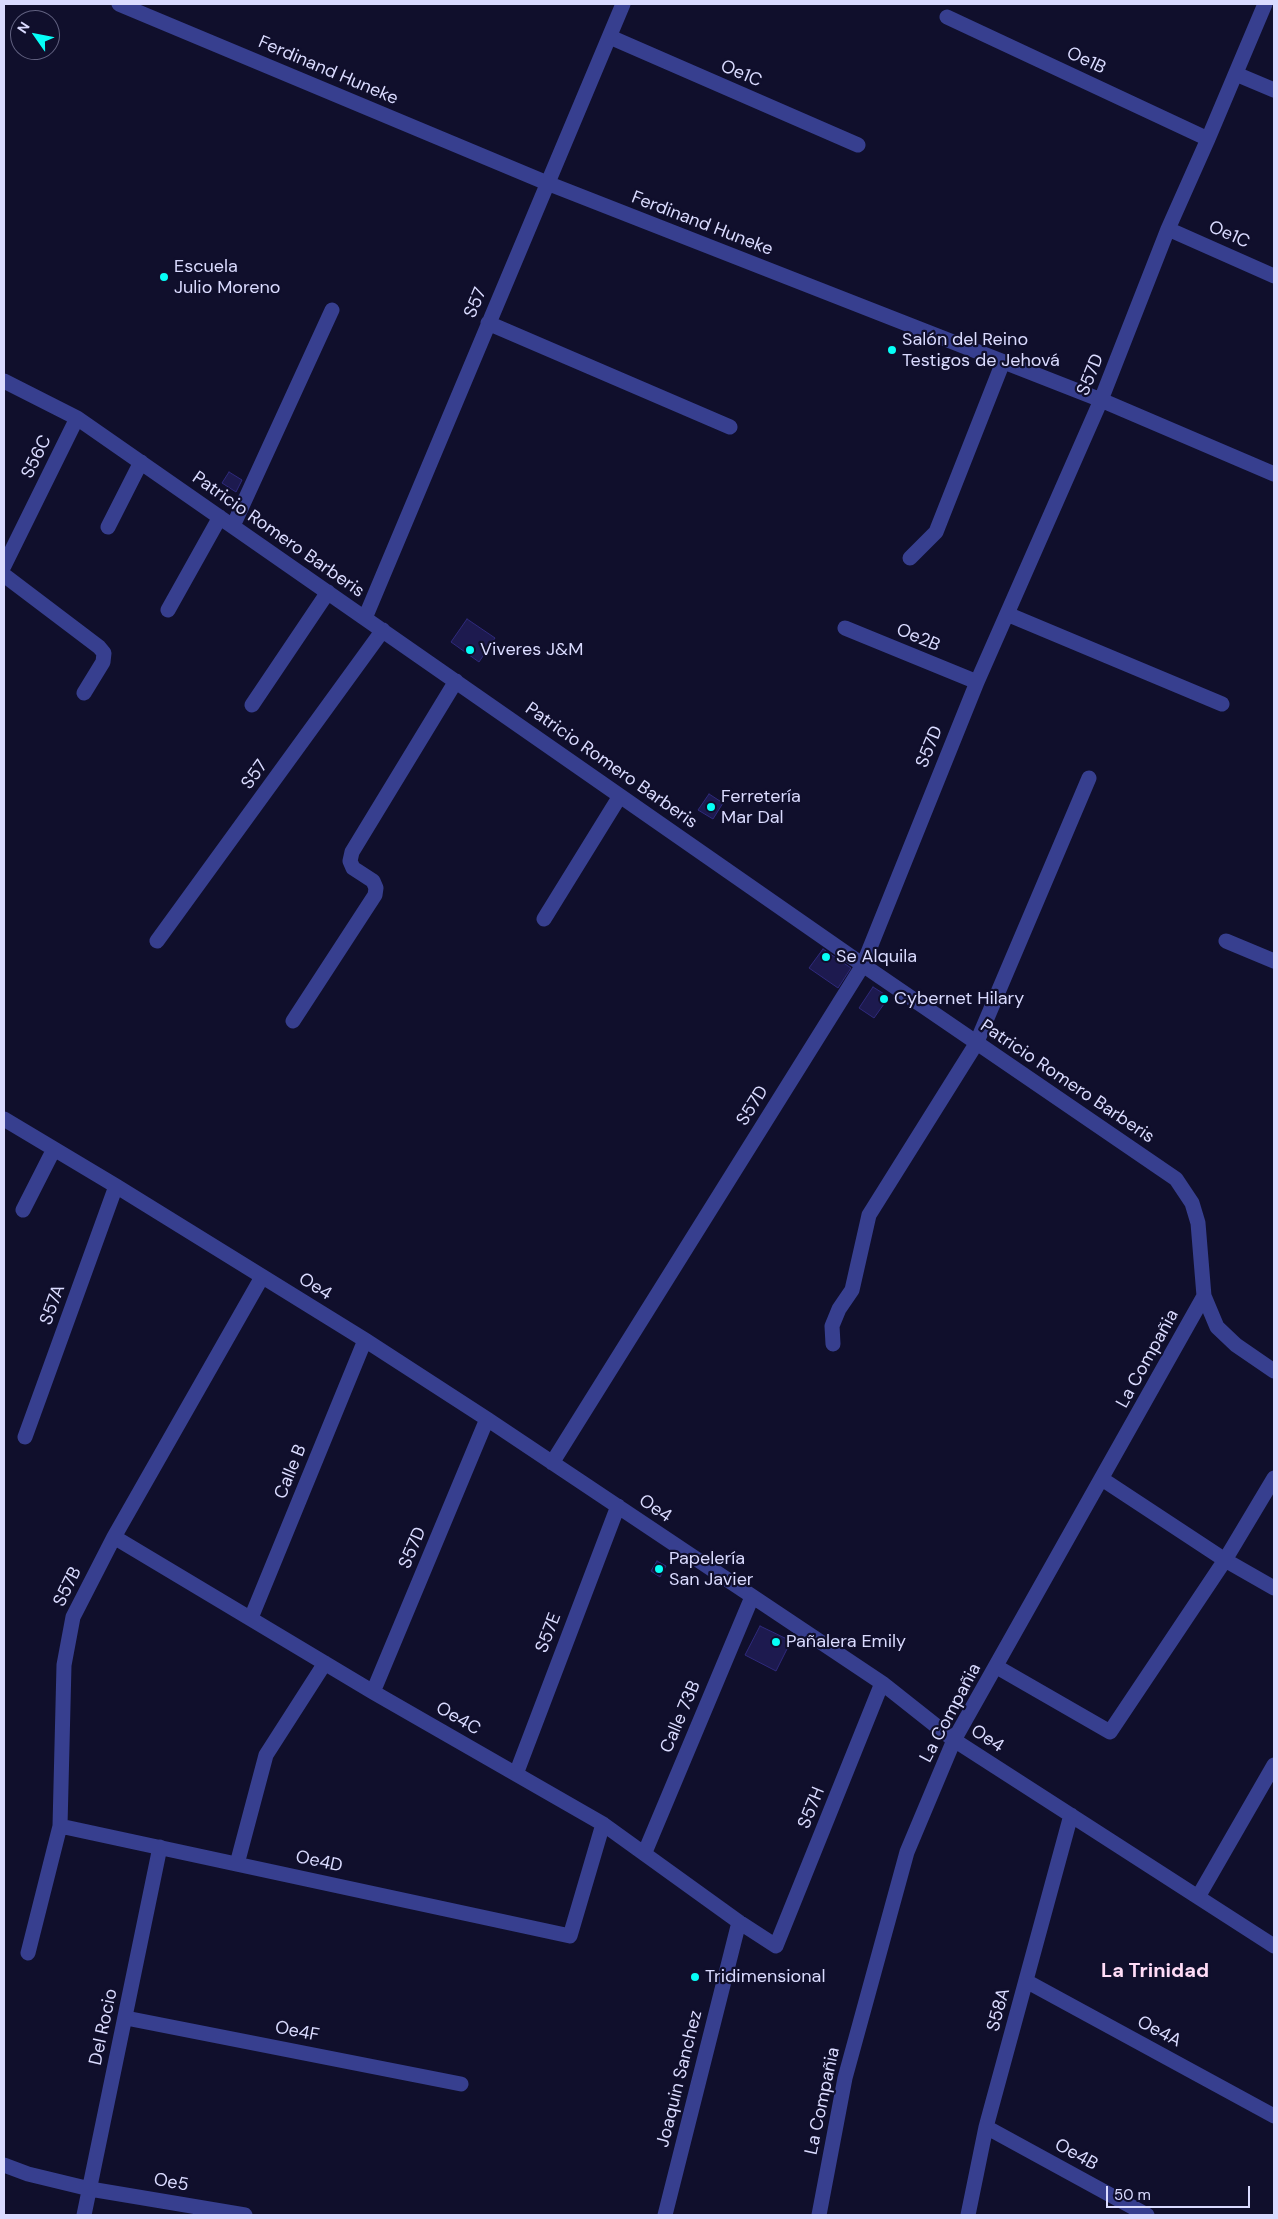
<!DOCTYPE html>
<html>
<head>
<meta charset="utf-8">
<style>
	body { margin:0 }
	#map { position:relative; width:1278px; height:2219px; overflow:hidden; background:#100f2c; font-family:"DM Sans",sans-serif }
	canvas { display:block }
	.frame { position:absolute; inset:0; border:5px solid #dadbff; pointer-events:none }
	.north { position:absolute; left:10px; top:10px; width:50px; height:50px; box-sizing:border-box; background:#100f2c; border:1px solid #616180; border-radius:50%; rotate:303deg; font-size:14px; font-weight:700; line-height:20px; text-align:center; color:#dadbff }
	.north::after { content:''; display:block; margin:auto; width:18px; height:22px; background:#06fff7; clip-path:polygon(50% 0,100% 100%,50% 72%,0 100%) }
	.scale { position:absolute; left:1106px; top:2186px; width:144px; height:22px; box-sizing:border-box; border:2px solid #dadbff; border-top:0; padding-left:6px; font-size:15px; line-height:18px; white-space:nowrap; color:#dadbff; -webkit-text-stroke:4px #100f2c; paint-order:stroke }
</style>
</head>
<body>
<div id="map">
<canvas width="1278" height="2219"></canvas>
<div class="frame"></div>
<div class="north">N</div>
<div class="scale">50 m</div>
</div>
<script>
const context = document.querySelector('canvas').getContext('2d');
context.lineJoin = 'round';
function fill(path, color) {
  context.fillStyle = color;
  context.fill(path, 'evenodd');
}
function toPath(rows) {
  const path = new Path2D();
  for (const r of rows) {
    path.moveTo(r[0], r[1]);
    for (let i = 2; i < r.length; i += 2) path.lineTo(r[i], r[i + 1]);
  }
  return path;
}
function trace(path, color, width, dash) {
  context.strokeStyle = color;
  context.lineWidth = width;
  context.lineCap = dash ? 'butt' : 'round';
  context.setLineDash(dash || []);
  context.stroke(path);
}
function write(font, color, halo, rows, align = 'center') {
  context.font = font + ' "DM Sans",sans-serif';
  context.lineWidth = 4.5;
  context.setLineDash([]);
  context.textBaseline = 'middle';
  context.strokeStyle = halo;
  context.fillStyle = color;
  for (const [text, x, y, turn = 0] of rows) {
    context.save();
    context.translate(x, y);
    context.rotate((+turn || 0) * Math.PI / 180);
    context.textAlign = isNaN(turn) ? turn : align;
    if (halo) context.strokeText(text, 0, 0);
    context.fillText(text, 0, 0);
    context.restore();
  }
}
const building = toPath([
	[229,472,242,480,236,492,222,483,229,472],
	[467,619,495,638,479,662,451,642,467,619],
	[709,794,723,803,713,819,698,810,709,794],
	[823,949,851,968,838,988,809,968,823,949],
	[873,987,889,997,874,1018,859,1008,873,987],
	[657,1561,666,1566,660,1577,651,1571,657,1561],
	[760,1626,791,1641,776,1671,745,1655,760,1626]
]);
fill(building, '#1d1a4f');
trace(building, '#2f2a7c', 1);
trace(toPath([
	[119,4,547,183,1101,400,1274,474],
	[947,17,1208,139],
	[610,37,858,145],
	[1236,74,1274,90],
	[1168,229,1274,276],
	[488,323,730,427],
	[4,381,77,418,863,965,1176,1179,1192,1203,1198,1223,1204,1296,1217,1327,1236,1345,1274,1371],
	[233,526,332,310],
	[108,527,141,462],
	[910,558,936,532,1003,362],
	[4,566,77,418],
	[4,575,99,647,104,653,103,662,84,693],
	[168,610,220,517],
	[1007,614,1222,704],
	[365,618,623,4],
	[845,628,977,682],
	[252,705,328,592],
	[544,919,620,796],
	[157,941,383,630],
	[1226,941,1274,961],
	[293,1021,375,895,376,888,373,881,353,868,350,861,352,852,456,681],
	[4,1119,116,1186,365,1340,487,1419,882,1683,954,1740,1274,1946],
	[23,1210,54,1149],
	[833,1344,832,1326,839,1309,852,1290,869,1215,976,1044,1089,778],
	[25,1437,116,1186],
	[552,1463,863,965,977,682,1101,400,1168,229,1208,139,1265,4],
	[1102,1479,1225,1560,1274,1588],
	[114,1537,373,1692,603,1824,739,1922,776,1946,882,1683],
	[251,1618,365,1340],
	[997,1667,1110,1732,1225,1560,1274,1478],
	[373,1692,487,1419],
	[516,1774,618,1506],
	[60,1826,570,1936,603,1824],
	[645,1852,752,1597],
	[237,1864,266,1755,325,1663],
	[1198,1897,1274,1765],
	[28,1953,60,1826,64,1665,73,1617,114,1537,262,1277],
	[1026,1981,1274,2116],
	[126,2018,461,2084],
	[986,2127,1147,2215],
	[4,2165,28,2174,90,2189,245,2215],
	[84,2215,160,1847],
	[665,2215,739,1922],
	[819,2215,845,2078,907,1852,954,1740,1204,1296],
	[968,2215,986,2127,1071,1815]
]), '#373f8f', 15);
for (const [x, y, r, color] of [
	[164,277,5,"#06fff7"],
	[892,350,5,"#06fff7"],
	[470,650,5,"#06fff7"],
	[711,807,5,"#06fff7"],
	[826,957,5,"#06fff7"],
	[884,999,5,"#06fff7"],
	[659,1569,5,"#06fff7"],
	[776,1642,5,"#06fff7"],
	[695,1977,5,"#06fff7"]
]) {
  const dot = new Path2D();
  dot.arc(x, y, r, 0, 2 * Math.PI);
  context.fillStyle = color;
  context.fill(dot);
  trace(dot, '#100f2c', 2);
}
write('18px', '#dadbff', '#100f2c', [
	["Oe1B",1086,61,25],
	["Ferdinand Huneke",328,71,23],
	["Oe1C",741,74,23],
	["Ferdinand Huneke",702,224,21],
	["Oe1C",1229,235,24],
	["S57",476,303,-67],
	["S57D",1091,375,-68],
	["S56C",37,457,-64],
	["Patricio Romero Barberis",278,535,35],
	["Oe2B",918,638,23],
	["S57D",930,747,-68],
	["Patricio Romero Barberis",611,766,35],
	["S57",255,775,-54],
	["Patricio Romero Barberis",1067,1082,34],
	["S57D",753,1106,-58],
	["Oe4",315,1287,32],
	["S57A",53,1305,-70],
	["La Compañia",1148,1359,-61],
	["Calle B",291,1472,-68],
	["Oe4",655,1509,34],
	["S57D",413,1548,-67],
	["S57B",68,1587,-64],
	["S57E",549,1633,-69],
	["La Compañia",951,1713,-62],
	["Calle 73B",681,1717,-67],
	["Oe4C",458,1719,30],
	["Oe4",987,1739,33],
	["S57H",812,1808,-68],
	["Oe4D",319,1862,12],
	["S58A",999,2010,-75],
	["Del Rocio",104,2027,-78],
	["Oe4F",297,2032,11],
	["Oe4A",1159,2032,28],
	["Joaquin Sanchez",680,2079,-76],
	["La Compañia",823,2101,-78],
	["Oe4B",1076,2155,29],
	["Oe5",171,2183,10]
]);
write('18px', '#dadbff', '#100f2c', [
	["Escuela",174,267],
	["Julio Moreno",174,288],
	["Salón del Reino",902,340],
	["Testigos de Jehová",902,361],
	["Viveres J&M",480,650],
	["Ferretería",721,797],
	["Mar Dal",721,818],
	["Se Alquila",836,957],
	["Cybernet Hilary",894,999],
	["Papelería",669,1559],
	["San Javier",669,1580],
	["Pañalera Emily",786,1642],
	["Tridimensional",705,1977]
], 'left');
write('bold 20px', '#ffdcf7', '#100f2c', [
	["La Trinidad",1155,1972]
]);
</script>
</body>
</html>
